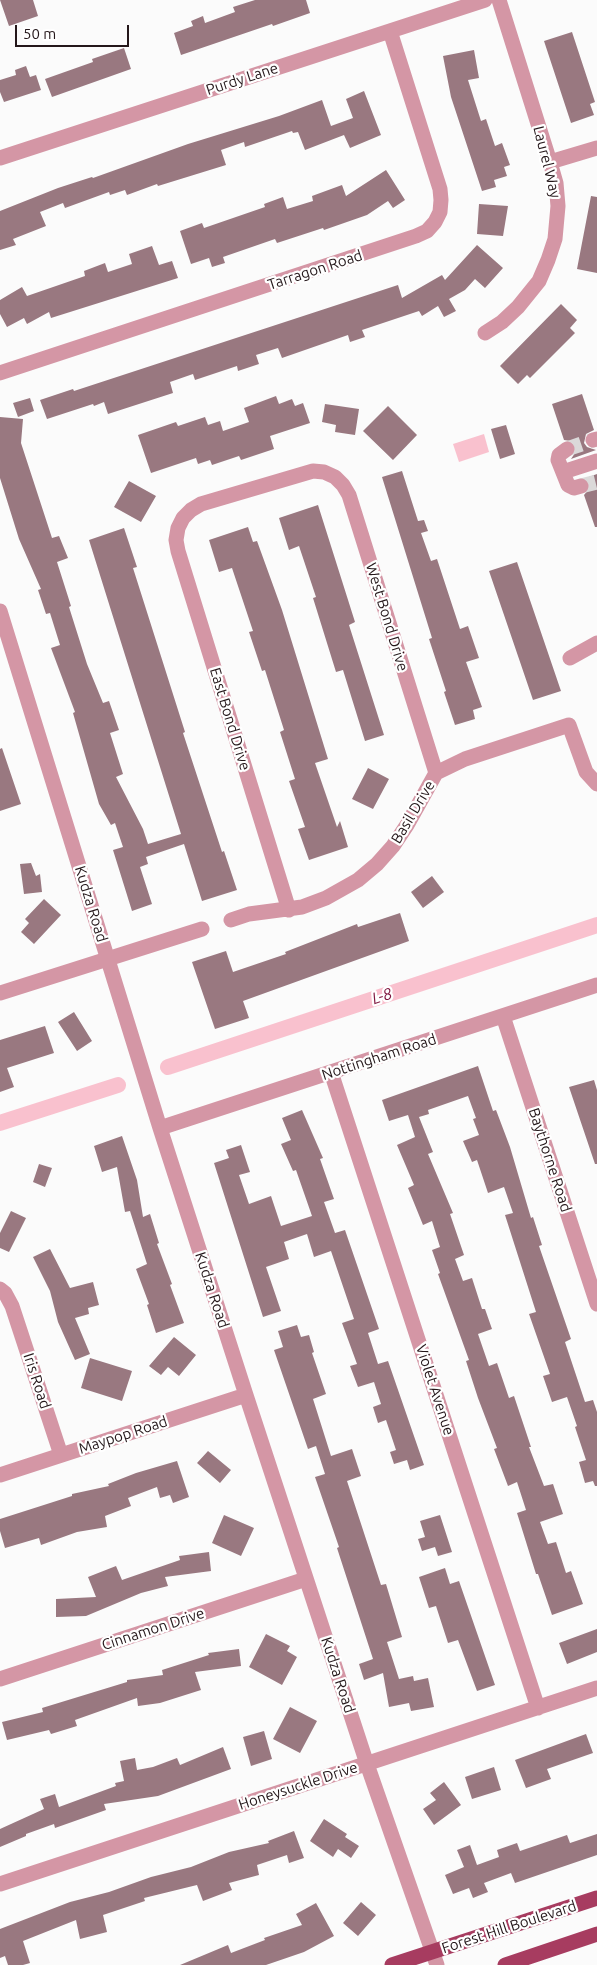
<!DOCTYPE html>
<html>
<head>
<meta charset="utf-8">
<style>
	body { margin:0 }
	#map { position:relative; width:597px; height:1965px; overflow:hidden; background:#fbfbfb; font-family:Ubuntu,sans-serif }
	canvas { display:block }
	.scale { position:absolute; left:15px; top:25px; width:114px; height:22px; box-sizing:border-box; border:2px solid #24171a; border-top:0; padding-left:6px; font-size:15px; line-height:18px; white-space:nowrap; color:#24171a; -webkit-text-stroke:4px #fff; paint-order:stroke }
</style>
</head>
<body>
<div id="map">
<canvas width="597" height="1965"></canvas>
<div class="scale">50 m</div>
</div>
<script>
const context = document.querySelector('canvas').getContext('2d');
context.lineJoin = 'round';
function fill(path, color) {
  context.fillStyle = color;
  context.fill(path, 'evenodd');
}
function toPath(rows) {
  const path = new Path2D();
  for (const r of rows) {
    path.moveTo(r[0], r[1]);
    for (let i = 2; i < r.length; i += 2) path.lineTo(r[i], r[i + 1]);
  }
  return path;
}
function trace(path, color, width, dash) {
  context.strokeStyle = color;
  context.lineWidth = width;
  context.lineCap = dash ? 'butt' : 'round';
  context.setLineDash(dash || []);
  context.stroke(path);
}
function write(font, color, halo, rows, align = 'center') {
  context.font = font + ' Ubuntu,sans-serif';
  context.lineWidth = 4.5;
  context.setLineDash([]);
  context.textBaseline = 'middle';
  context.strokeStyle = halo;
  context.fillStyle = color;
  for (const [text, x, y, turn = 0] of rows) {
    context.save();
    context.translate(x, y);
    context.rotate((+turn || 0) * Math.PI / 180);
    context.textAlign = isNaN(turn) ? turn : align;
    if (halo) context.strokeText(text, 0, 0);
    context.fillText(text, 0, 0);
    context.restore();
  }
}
fill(toPath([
	[484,434,489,452,459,462,453,444]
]), '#f9c1ce');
trace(toPath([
	[168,1067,597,925],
	[0,1123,118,1085]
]), '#f9c1ce', 16);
fill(toPath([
	[0,0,33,0,38,16,9,26],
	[255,0,306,0,310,13,273,26,272,24,181,55,174,33,193,26,191,21,203,16,205,23,235,12,233,7],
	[572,32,595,102,590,104,594,115,571,123,544,41],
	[124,48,131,69,52,97,45,79,93,62,92,59],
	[474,50,479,78,468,80,481,121,486,119,495,146,502,143,510,165,504,167,507,176,494,180,496,187,482,191,451,97,443,56],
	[26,66,30,77,36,75,41,90,4,102,0,92,0,80,16,75,15,70],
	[364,91,381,135,350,148,344,135,305,150,298,132,293,133,292,131,245,147,244,142,221,150,226,165,158,186,157,184,127,195,125,190,110,195,109,192,65,208,63,203,40,212,46,226,13,239,16,245,0,250,0,211,58,188,92,177,93,178,188,144,279,116,322,100,331,126,353,118,346,99],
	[386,170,405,200,393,208,388,201,367,215,324,230,323,228,277,243,275,239,223,257,225,263,212,267,209,258,191,264,180,231,202,223,204,228,265,207,264,204,283,197,287,209,313,201,312,196,342,185,346,196],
	[591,196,597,197,597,273,577,269],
	[479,204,508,206,503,236,477,234],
	[477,245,503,268,485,288,475,279,465,290,449,299,456,311,444,317,438,306,422,316,419,311,362,330,365,337,350,342,348,335,282,358,278,348,256,355,259,364,238,371,237,366,195,380,193,374,170,382,173,393,108,414,104,402,94,406,93,404,47,419,40,400,73,389,74,391,398,285,402,298,442,275,445,280],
	[152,246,159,265,172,261,178,278,51,318,49,312,27,324,24,318,7,327,0,314,0,300,22,287,27,296,85,276,84,271,105,263,108,272,132,264,129,254],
	[561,304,577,320,570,328,575,333,530,378,527,375,518,384,500,366],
	[582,394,594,430,586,434,584,443,587,447,596,450,571,459,575,453,576,447,571,441,564,440,552,404],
	[276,396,279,404,292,399,295,406,303,403,310,423,270,436,274,449,241,460,239,456,212,465,210,460,198,464,196,458,151,473,138,435,176,422,178,426,205,417,208,425,220,421,223,431,249,422,244,408],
	[30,398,34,411,18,417,13,403],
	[325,404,359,409,355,435,335,432,336,425,322,422],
	[388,406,417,435,393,460,363,431],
	[0,417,23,419,21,443,52,538,59,536,68,558,57,562,71,606,69,607,87,664,103,703,109,701,119,730,110,733,123,774,116,777,143,829,148,844,181,834,89,540,124,528,137,567,133,568,185,732,183,733,222,852,224,851,237,890,202,901,184,844,146,857,148,864,140,867,152,904,132,911,113,850,123,847,115,823,111,825,99,804,73,713,75,712,51,648,60,645,50,613,46,614,38,590,41,589,19,539,0,478],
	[506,425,515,454,500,459,491,429],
	[402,471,418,521,424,520,428,531,421,533,431,561,437,559,460,629,468,626,479,658,466,662,482,707,473,710,475,719,455,725,444,692,446,691,429,639,432,638,382,477],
	[597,474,597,527,595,527,584,495,590,488,590,483,586,478],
	[129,481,156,496,141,522,114,507],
	[318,505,355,622,349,625,384,735,365,741,343,670,336,672,313,598,316,597,299,546,289,550,279,518],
	[248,527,253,542,257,541,282,610,328,759,315,763,337,827,340,821,348,847,309,860,298,829,305,827,289,781,295,779,280,732,284,730,265,670,262,671,249,632,253,631,232,568,219,572,209,540],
	[517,562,561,691,533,700,489,571],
	[2,748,21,804,0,811,0,749],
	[368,768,389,779,373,809,352,799],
	[31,863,36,876,40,874,42,892,24,894,20,864],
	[432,876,444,892,423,908,411,892],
	[44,899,61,915,34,944,21,932,29,923,25,919],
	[400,913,409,941,243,1001,249,1018,215,1029,192,962,226,951,233,972,286,954,285,952,357,924,358,927],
	[74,1012,92,1041,77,1051,58,1022],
	[45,1026,54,1053,7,1068,14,1087,0,1092,0,1040],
	[478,1066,493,1111,496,1110,510,1147,531,1218,533,1217,542,1245,539,1246,571,1339,565,1342,585,1402,593,1400,597,1412,597,1486,595,1486,593,1481,585,1483,579,1462,586,1460,575,1427,577,1426,567,1397,552,1402,543,1376,550,1374,529,1314,536,1312,505,1215,513,1213,504,1187,488,1193,477,1160,472,1162,463,1141,479,1135,473,1119,476,1118,468,1096,428,1110,429,1114,419,1117,433,1152,428,1154,453,1213,450,1214,464,1255,455,1259,463,1281,472,1278,482,1309,485,1309,492,1329,478,1334,489,1366,497,1363,509,1398,514,1396,531,1447,529,1447,544,1486,553,1484,563,1514,540,1522,548,1544,556,1542,566,1573,571,1571,583,1604,552,1615,538,1574,536,1574,517,1513,526,1510,517,1482,508,1486,494,1449,497,1448,478,1398,466,1361,469,1360,438,1274,440,1273,432,1250,440,1247,432,1221,423,1225,408,1188,414,1185,397,1145,415,1137,408,1115,389,1121,382,1100],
	[594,1080,597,1090,597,1164,595,1164,569,1087],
	[302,1110,323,1158,320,1159,334,1199,324,1202,335,1233,345,1230,379,1329,368,1333,378,1364,388,1361,424,1465,410,1470,407,1460,394,1464,390,1452,396,1450,386,1420,378,1423,373,1407,381,1404,374,1382,358,1387,350,1366,357,1364,342,1323,354,1319,331,1251,314,1257,307,1234,284,1242,289,1259,266,1267,281,1311,263,1317,214,1163,229,1158,226,1150,241,1145,250,1172,239,1175,249,1204,271,1196,281,1226,312,1216,296,1170,293,1171,281,1144,291,1140,282,1118],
	[122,1136,137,1180,143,1217,150,1214,159,1243,157,1244,172,1284,170,1285,184,1323,156,1333,147,1305,149,1304,136,1269,147,1264,130,1211,125,1212,117,1167,102,1172,94,1146],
	[39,1164,52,1168,45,1187,33,1182],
	[11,1211,26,1218,9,1252,0,1248,0,1233],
	[50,1249,70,1288,93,1282,99,1305,88,1308,89,1314,75,1318,90,1354,75,1360,58,1322,50,1291,33,1257],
	[297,1325,301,1337,309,1335,314,1352,312,1353,326,1394,313,1399,331,1456,352,1449,361,1476,347,1481,381,1585,386,1584,402,1637,387,1642,399,1679,413,1676,414,1681,428,1678,434,1707,411,1711,409,1703,389,1707,383,1673,364,1680,359,1664,373,1659,337,1548,339,1547,315,1477,325,1474,316,1446,308,1449,274,1350,283,1347,278,1331],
	[174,1337,196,1355,179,1376,168,1367,161,1375,149,1366],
	[90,1358,132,1371,122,1401,81,1388],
	[208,1451,231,1470,220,1483,197,1463],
	[177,1461,189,1497,173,1503,170,1495,160,1498,157,1487,128,1498,131,1506,105,1516,107,1527,77,1532,41,1545,39,1538,5,1548,0,1531,0,1519,72,1496,72,1494,109,1486,108,1484,136,1473],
	[224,1515,254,1528,241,1556,212,1543],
	[440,1515,452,1552,438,1556,435,1547,422,1551,418,1539,425,1537,420,1521],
	[209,1552,211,1571,165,1577,168,1586,141,1593,86,1616,56,1617,56,1599,96,1597,88,1577,116,1566,122,1580,180,1560,179,1556],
	[445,1568,450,1584,459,1581,495,1685,477,1691,458,1640,448,1643,436,1606,429,1608,419,1577],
	[597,1629,597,1652,567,1664,559,1643],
	[266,1634,290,1646,287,1651,297,1657,282,1685,249,1667],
	[239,1649,241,1666,195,1672,201,1690,160,1703,138,1706,137,1698,75,1720,77,1726,51,1734,49,1730,7,1740,2,1722,43,1712,42,1708,127,1682,127,1680,163,1675,162,1670,209,1655,208,1653],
	[290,1707,317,1721,300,1753,273,1739],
	[264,1731,272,1759,251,1766,243,1737],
	[586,1734,593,1753,547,1769,551,1779,526,1788,515,1760],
	[223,1747,231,1769,158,1796,104,1804,106,1810,55,1828,54,1824,26,1834,26,1836,0,1847,0,1829,44,1809,40,1799,55,1794,59,1807,116,1786,115,1783,124,1781,120,1761,135,1758,137,1770,153,1767,177,1758,180,1765],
	[494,1767,501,1790,472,1799,465,1777],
	[444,1782,461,1805,434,1825,423,1809,436,1800,430,1793],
	[324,1819,347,1834,345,1837,359,1846,351,1858,338,1849,333,1857,310,1841],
	[294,1831,304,1858,289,1863,287,1855,257,1865,259,1875,229,1883,232,1890,203,1901,197,1885,144,1898,145,1901,103,1915,107,1932,80,1939,76,1920,23,1941,30,1963,23,1965,8,1965,5,1956,0,1958,0,1929,70,1902,109,1892,151,1877,191,1867,229,1852,269,1843,268,1841],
	[597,1834,597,1855,515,1883,511,1873,484,1883,488,1892,473,1898,469,1888,453,1894,445,1875,464,1867,457,1850,470,1845,477,1865,499,1857,497,1850,517,1843,520,1851,567,1835,570,1843],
	[361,1902,376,1915,358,1936,343,1923],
	[316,1903,334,1936,304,1952,266,1965,180,1965,228,1945,231,1953,265,1940,264,1938,302,1925,296,1914]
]), '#997880');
trace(toPath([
	[567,449,593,440],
	[581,486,597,482]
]), '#dbd9d9', 15, [15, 8]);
trace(toPath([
	[0,158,485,0],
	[550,162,597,148],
	[485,333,502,322,518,307,539,281,548,260,555,239,558,206,556,183,550,162,499,0],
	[0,373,416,236,427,231,435,222,440,212,441,200,440,189,390,31],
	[593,440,597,439],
	[567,449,559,455,558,460,568,485,574,488,581,486],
	[563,472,597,461],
	[0,611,160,1128,246,1395,367,1764,437,1965],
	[570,658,597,643],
	[289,910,178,551,176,540,178,528,183,518,191,510,201,504,313,471,324,472,335,477,343,485,349,495,436,773],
	[231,920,249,914,302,907,326,898,358,880,377,864,393,846,407,825,436,773,465,759,569,725,586,772,597,784],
	[0,993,202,929],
	[503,1016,597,1304],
	[331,1072,538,1708],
	[160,1128,597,985],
	[0,1289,5,1293,12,1306,61,1455],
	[0,1475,246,1395],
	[0,1679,306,1579],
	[0,1884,597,1688]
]), '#d496a5', 15);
trace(toPath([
	[392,1965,597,1898],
	[505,1965,597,1934]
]), '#a73c60', 15);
write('15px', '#24171a', '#fff', [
	["Purdy Lane",242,79,-18],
	["Laurel Way",547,162,76],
	["Tarragon Road",315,270,-18],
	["West Bond Drive",387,617,73],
	["East Bond Drive",230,719,73],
	["Basil Drive",413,812,-59],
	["Kudza Road",91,904,73],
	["Nottingham Road",379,1057,-18],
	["Baythorne Road",550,1160,72],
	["Kudza Road",212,1290,72],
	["Iris Road",37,1381,72],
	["Violet Avenue",435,1390,72],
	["Maypop Road",123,1435,-18],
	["Cinnamon Drive",153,1629,-18],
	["Kudza Road",338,1675,72],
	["Honeysuckle Drive",298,1786,-18],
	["Forest Hill Boulevard",509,1927,-18]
]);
write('italic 16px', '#7e163f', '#fff', [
	["L-8",382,996,-18]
]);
</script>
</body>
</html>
